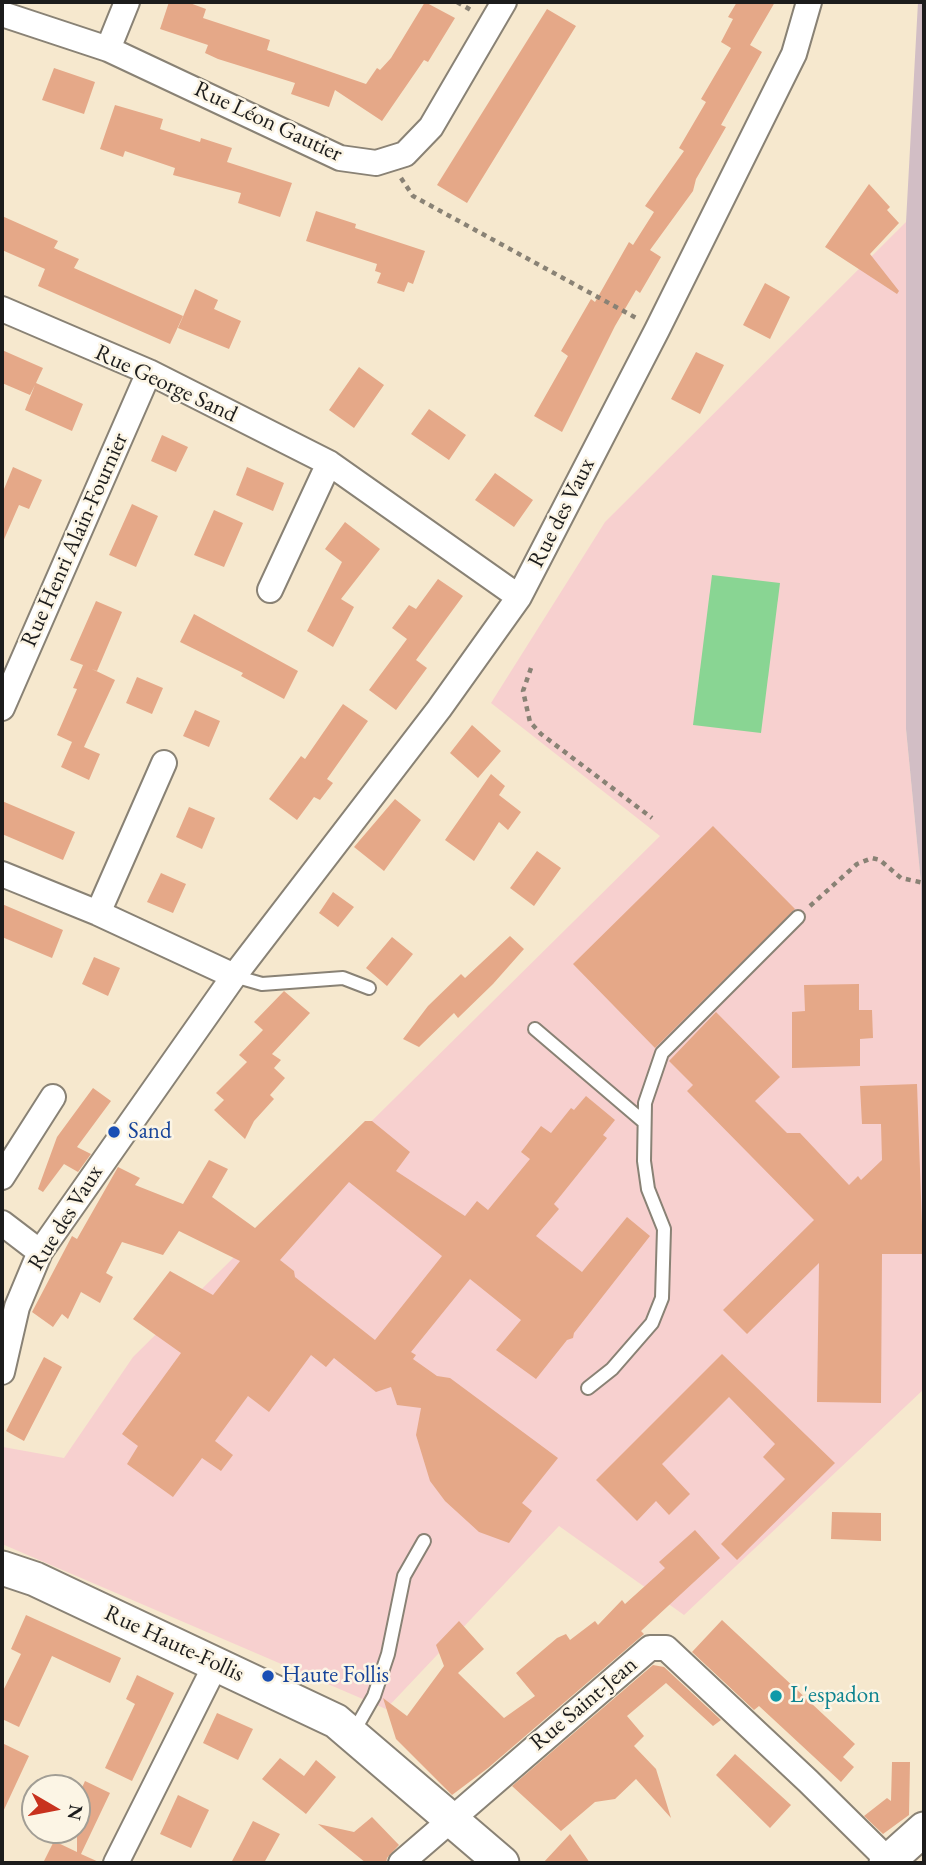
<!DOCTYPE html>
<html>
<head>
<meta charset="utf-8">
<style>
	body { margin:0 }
	#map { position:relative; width:926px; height:1865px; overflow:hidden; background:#f6e8ce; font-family:"EB Garamond",serif }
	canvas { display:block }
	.frame { position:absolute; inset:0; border:4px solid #1c1c1c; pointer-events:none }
	.north { position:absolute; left:21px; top:1774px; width:70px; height:70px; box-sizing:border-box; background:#fcf5e5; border:2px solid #a29e95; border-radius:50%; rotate:100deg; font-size:19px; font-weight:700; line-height:28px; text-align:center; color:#1c1c1c }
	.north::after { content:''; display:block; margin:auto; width:24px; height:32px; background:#c8321e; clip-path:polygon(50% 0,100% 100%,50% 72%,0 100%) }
</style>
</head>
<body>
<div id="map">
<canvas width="926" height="1865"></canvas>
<div class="frame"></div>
<div class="north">N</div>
</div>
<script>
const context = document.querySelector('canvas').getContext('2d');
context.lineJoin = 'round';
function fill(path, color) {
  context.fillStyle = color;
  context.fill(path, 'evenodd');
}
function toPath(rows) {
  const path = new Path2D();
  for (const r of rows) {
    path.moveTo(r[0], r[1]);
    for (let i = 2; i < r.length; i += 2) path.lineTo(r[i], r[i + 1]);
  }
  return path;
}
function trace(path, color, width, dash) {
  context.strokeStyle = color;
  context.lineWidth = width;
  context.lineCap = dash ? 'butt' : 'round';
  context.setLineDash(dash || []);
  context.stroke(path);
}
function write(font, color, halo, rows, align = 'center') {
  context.font = font + ' "EB Garamond",serif';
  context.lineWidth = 5;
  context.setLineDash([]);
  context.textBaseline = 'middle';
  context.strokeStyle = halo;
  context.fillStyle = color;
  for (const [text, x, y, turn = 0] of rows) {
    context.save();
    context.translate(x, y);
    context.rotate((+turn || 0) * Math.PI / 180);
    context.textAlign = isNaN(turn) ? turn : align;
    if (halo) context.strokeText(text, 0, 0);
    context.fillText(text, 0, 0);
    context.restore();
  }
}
fill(toPath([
	[906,222,906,729,921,883,924,1389,684,1615,559,1526,386,1709,2,1544,3,1447,64,1458,133,1357,660,836,491,703,605,522]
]), '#f7d0cf');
fill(toPath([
	[918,2,924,2,924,1241,921,883,906,729,906,222]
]), '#d2bec5');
fill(toPath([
	[712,575,780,583,761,733,693,725]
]), '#89d593');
fill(toPath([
	[169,2,187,2,206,9,203,18,270,40,267,50,366,84,377,68,380,70,391,58,425,2,455,18,428,62,424,60,382,121,335,90,329,107,291,94,295,83,218,59,205,53,208,45,160,29],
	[737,2,775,2,750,45,762,52,721,125,726,127,696,179,693,191,650,250,661,257,640,293,636,290,615,326,562,432,534,416,568,356,561,351,591,299,595,302,629,242,633,245,654,212,645,206,684,151,679,148,706,102,701,99,731,48,721,42,733,19,728,17],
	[547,9,576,26,467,203,437,185],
	[54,68,95,82,84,114,42,100],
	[115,105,163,119,160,129,200,142,201,138,232,148,227,162,292,183,280,217,238,203,241,193,173,175,175,168,125,151,123,157,100,149],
	[869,184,890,207,887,210,899,223,870,254,899,291,897,294,825,247],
	[316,211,356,224,355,228,425,251,413,284,408,282,404,292,377,283,381,273,375,271,377,264,306,241],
	[2,216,58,241,54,248,79,259,74,268,183,316,170,344,38,286,45,269,2,250],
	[765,283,790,297,770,339,743,325],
	[195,289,218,300,214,309,241,321,229,349,178,328],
	[2,350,43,368,36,383,83,404,72,431,25,410,35,385,30,395,2,383],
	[696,352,724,365,700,414,671,399],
	[359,367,384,385,354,428,329,410],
	[429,409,466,435,449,460,411,434],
	[162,435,188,447,176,472,151,461],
	[13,467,42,480,29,509,19,505,2,544,2,494],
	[247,467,284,483,273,511,236,495],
	[495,473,533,500,514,527,475,500],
	[132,504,158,516,136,567,109,555],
	[214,510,243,523,224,567,194,555],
	[345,522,380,549,341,599,354,607,333,647,307,631,342,562,325,549],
	[438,579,463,596,416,660,427,668,396,710,369,690,407,639,392,628,409,605,416,609],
	[96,601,122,612,97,671,92,669,115,680,84,747,100,754,89,780,61,767,72,742,57,735,77,689,73,688,83,665,70,660],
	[194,614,298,671,284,699,241,676,243,673,180,642],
	[137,677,163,688,152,714,126,703],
	[343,704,368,721,327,779,333,783,320,800,314,797,297,820,269,799,301,756,305,759],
	[195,710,220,721,209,747,183,736],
	[472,725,501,751,478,778,450,753],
	[491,774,505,786,499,795,521,812,508,830,499,822,474,861,445,840],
	[395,799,421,820,384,871,354,847],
	[2,801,75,832,63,860,2,834],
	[189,807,215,818,202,849,176,837],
	[713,826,795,909,655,1048,573,964],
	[537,851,561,868,534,906,510,888],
	[161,873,186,884,173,913,147,902],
	[333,892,354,907,338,927,319,913],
	[2,904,63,930,52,958,2,937],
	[510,936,524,949,493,984,458,1018,454,1013,419,1047,403,1039,428,1006,461,974,465,978],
	[392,937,413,954,387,986,366,968],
	[94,957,120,968,108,996,82,984],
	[859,984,859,1010,872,1010,873,1038,860,1039,860,1066,792,1068,792,1012,805,1011,804,985],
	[284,991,310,1013,272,1054,281,1060,274,1068,285,1078,270,1095,274,1099,254,1121,245,1139,214,1110,224,1100,216,1093,247,1062,239,1055,263,1030,254,1022],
	[716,1012,780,1077,755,1101,787,1133,800,1133,849,1185,858,1176,861,1180,882,1160,881,1124,862,1124,860,1086,917,1084,923,1254,882,1254,881,1403,817,1402,819,1263,747,1334,723,1310,814,1220,687,1091,693,1085,669,1061],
	[93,1088,111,1101,77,1147,91,1154,78,1172,64,1164,43,1192,38,1189,57,1137],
	[586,1096,615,1120,603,1135,607,1138,554,1204,559,1209,536,1236,582,1272,627,1217,650,1236,574,1333,573,1338,567,1340,536,1379,496,1350,521,1320,470,1279,411,1352,416,1355,413,1359,437,1376,450,1378,558,1458,522,1503,532,1511,509,1543,479,1532,445,1501,430,1481,416,1435,421,1408,397,1405,391,1387,376,1392,334,1358,326,1367,311,1355,269,1412,248,1396,215,1441,233,1455,221,1471,202,1458,173,1497,127,1464,138,1446,122,1434,181,1353,133,1319,170,1271,213,1295,240,1261,179,1231,163,1255,122,1242,106,1273,113,1277,100,1303,81,1292,68,1319,62,1314,53,1327,32,1312,72,1236,77,1239,118,1167,140,1178,135,1185,183,1204,209,1160,228,1169,212,1197,255,1228,365,1121,372,1121,410,1152,396,1171,465,1216,477,1201,488,1210,530,1159,521,1152,541,1126,551,1133,571,1108,574,1110],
	[349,1182,442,1256,375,1340,295,1277,294,1271,280,1260],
	[722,1354,835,1463,737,1560,721,1544,785,1479,763,1457,775,1444,729,1397,662,1464,690,1494,669,1515,656,1501,637,1521,596,1480],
	[44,1357,62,1367,24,1441,6,1431],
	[832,1512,881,1513,881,1541,831,1539],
	[695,1530,720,1558,641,1631,644,1634,488,1768,452,1795,396,1739,383,1698,407,1716,444,1666,436,1645,459,1621,484,1649,458,1673,504,1718,535,1696,516,1673,557,1638,566,1634,570,1640,595,1621,598,1625,622,1600,625,1604,665,1568,659,1562],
	[26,1615,121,1658,110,1683,52,1656,19,1727,2,1719,2,1693,21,1654,11,1649],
	[722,1620,855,1744,843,1757,854,1767,841,1782,759,1706,754,1710,692,1652],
	[653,1665,664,1667,721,1720,713,1726,666,1683,627,1716,644,1736,634,1746,656,1769,671,1818,636,1779,615,1799,595,1802,561,1831,512,1786],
	[137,1675,174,1693,132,1781,105,1768,135,1704,126,1699],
	[217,1713,253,1729,238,1760,203,1743],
	[2,1743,29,1756,2,1814],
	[735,1754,791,1805,770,1828,716,1775],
	[280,1758,304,1776,316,1760,336,1777,306,1814,262,1779],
	[892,1762,910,1762,909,1815,883,1834,864,1816,887,1798,891,1801],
	[85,1781,110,1793,81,1854,101,1863,43,1863,54,1841,77,1852,77,1799],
	[178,1795,209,1810,191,1848,160,1834],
	[372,1817,399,1845,387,1858,386,1863,366,1863,318,1824,354,1832],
	[253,1821,280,1834,264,1863,231,1863],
	[570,1834,590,1863,543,1863]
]), '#e5a888');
const lane = toPath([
	[234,976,262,984,343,978,369,988],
	[535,1029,644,1122],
	[588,1388,612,1369,652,1323,662,1298,664,1229,648,1189,644,1161,645,1103,662,1053,798,917],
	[353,1733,374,1696,388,1654,404,1576,424,1541]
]);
const street = toPath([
	[2,14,108,49,340,158,376,163,405,154,431,127,504,2],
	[108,49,127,2],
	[2,309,149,372,329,463,519,597],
	[270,590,329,463],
	[2,708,149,372],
	[2,874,98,913,234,976],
	[98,913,164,763],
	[2,1177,53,1097],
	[2,1223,40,1252],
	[2,1372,17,1307,40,1252,234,976,439,709,519,597,657,330,794,54,809,2],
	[116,1863,216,1664],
	[401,1863,650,1648,666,1648,808,1781,889,1861]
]);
const secondary = toPath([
	[2,1568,35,1579,336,1721,502,1863],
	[886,1863,924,1829]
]);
trace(lane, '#898275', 16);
trace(street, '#898275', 28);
trace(secondary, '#898275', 37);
trace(toPath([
	[457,2,471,10],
	[401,178,413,196,638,319],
	[531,668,523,691,530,722,541,734,652,818],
	[810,906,857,864,872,858,880,860,901,878,924,883]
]), '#898275', 4.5, [5, 5]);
trace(lane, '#fff', 12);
trace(street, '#fff', 24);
trace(secondary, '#fff', 33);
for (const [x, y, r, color] of [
	[114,1132,7,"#1a4fb4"],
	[268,1676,7,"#1a4fb4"],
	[776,1696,7,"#0f9aa8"]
]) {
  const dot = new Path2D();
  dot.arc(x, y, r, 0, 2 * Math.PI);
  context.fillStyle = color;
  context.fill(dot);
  trace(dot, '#fcf5e5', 2.5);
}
write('23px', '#1c1c1c', '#fcf5e5', [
	["Rue Léon Gautier",268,122,25],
	["Rue George Sand",166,384,25],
	["Rue des Vaux",562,513,-63],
	["Rue Henri Alain-Fournier",75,540,-66],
	["Rue des Vaux",66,1218,-58],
	["Rue Haute-Follis",174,1644,25],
	["Rue Saint-Jean",584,1704,-40]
]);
write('23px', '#164399', '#fcf5e5', [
	["Sand",128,1132],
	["Haute Follis",282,1676]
], 'left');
write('23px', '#0d838f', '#fcf5e5', [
	["L'espadon",790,1696]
], 'left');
</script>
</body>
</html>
